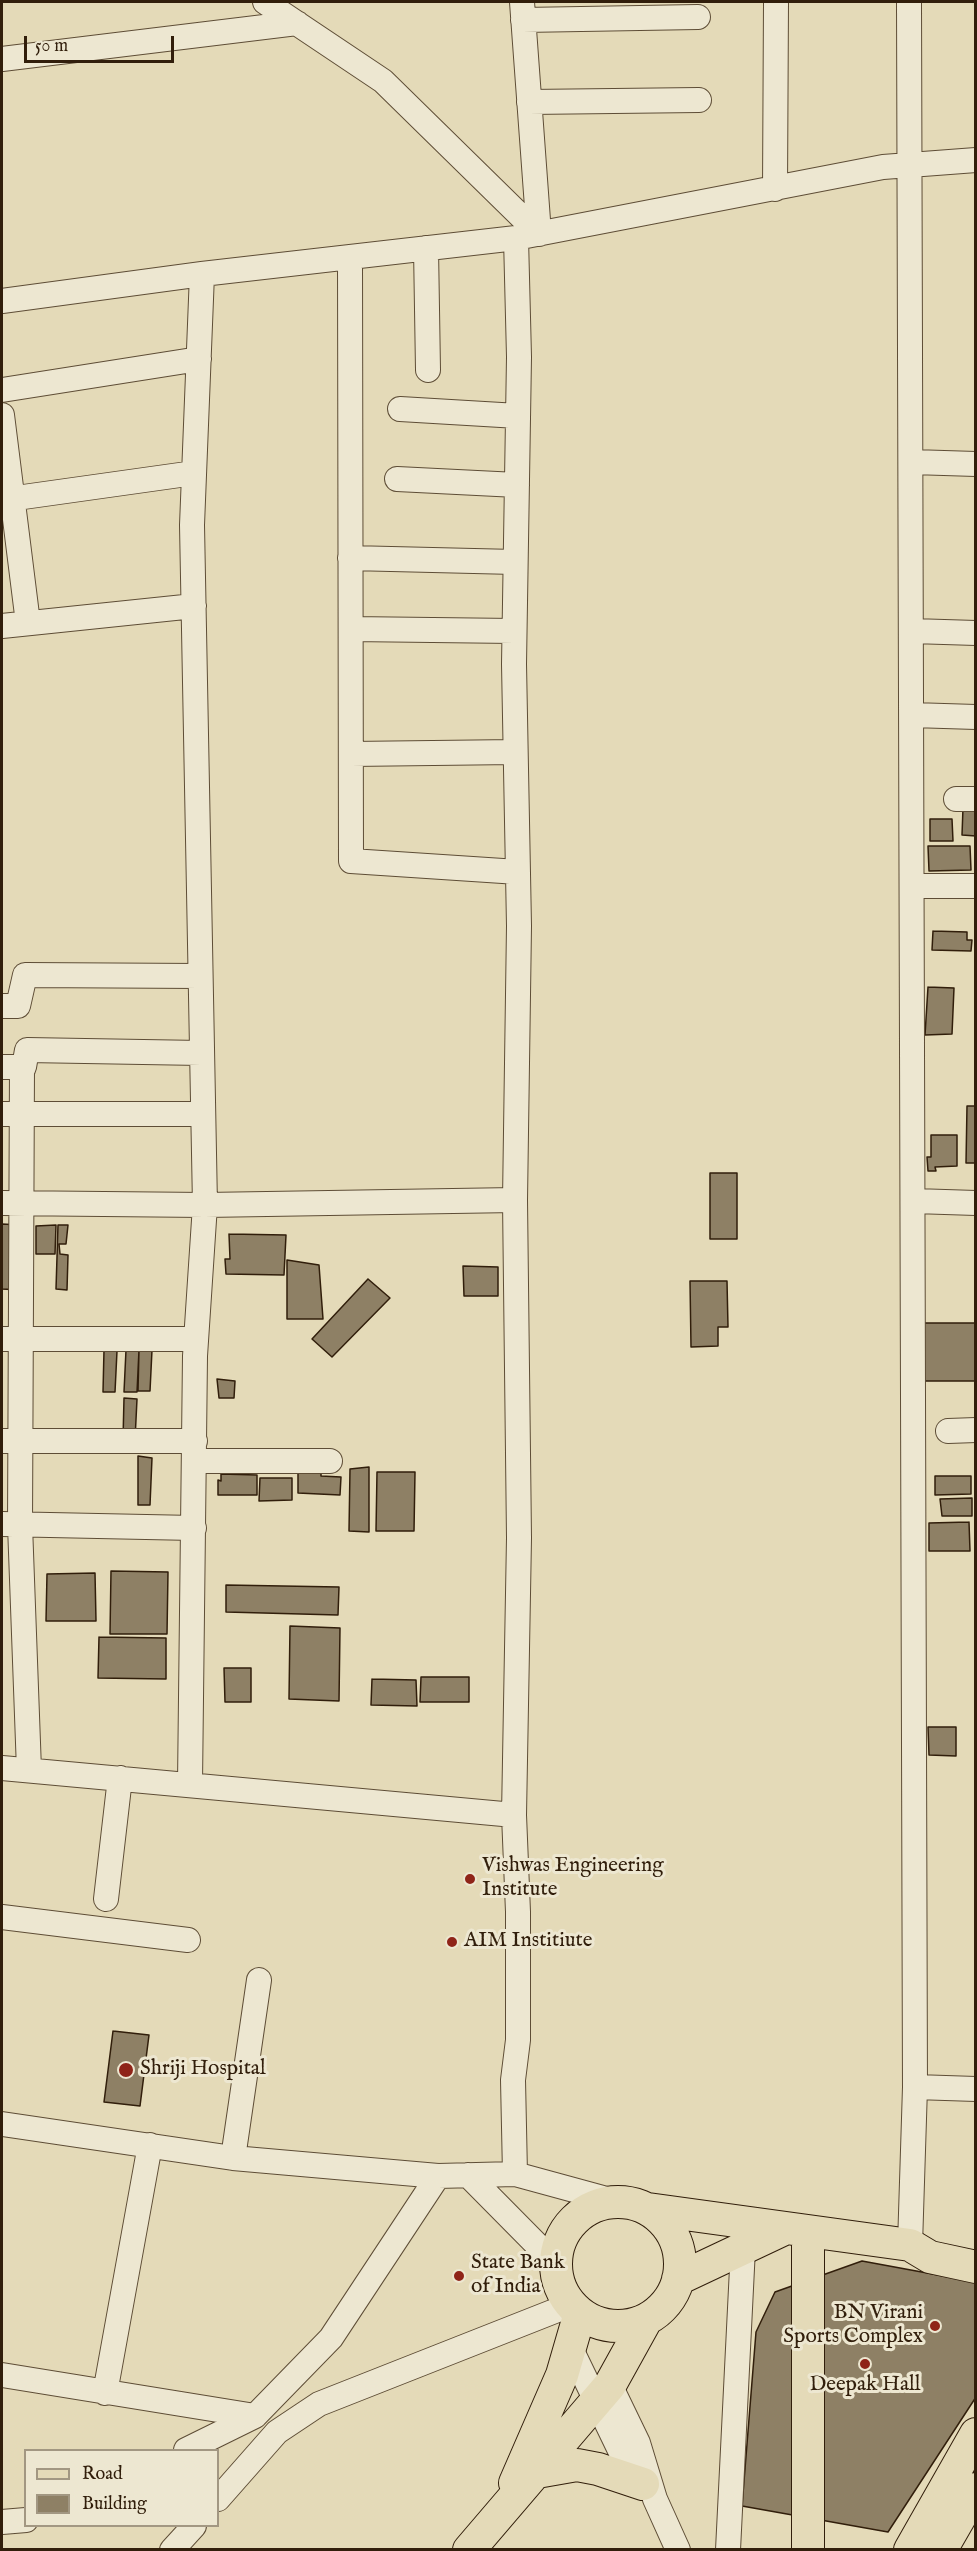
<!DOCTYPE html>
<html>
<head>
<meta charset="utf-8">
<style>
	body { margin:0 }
	#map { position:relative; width:977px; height:2551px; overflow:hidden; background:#e4dab8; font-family:"IM FELL English",serif }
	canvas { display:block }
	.frame { position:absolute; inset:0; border:3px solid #311e0b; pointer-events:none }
	.legend { position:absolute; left:24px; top:2449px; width:195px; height:78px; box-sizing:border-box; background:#ede7d1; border:2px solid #a29782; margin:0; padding:8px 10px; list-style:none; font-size:18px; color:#311e0b }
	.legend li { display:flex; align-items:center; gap:12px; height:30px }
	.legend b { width:30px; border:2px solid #a29782 }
	.scale { position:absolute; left:24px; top:36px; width:150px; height:27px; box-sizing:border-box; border:3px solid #311e0b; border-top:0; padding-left:8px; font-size:18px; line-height:21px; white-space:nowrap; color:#311e0b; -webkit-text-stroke:4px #ede7d1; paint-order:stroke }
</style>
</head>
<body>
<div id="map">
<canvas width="977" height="2551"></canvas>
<div class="frame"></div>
<ul class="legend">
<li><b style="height:8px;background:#e4dab8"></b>Road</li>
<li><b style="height:16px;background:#8e8065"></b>Building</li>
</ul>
<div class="scale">50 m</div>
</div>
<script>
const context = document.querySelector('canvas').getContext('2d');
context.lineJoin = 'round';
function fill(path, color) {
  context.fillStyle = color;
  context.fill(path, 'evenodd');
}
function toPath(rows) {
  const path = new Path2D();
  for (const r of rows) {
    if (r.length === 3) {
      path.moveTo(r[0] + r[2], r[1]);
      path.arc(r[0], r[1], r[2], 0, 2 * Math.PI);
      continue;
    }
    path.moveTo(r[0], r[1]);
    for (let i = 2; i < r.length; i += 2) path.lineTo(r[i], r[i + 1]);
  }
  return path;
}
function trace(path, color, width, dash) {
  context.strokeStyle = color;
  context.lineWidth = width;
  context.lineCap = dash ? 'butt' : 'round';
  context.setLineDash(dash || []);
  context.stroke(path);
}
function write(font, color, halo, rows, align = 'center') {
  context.font = font + ' "IM FELL English",serif';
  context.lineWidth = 6;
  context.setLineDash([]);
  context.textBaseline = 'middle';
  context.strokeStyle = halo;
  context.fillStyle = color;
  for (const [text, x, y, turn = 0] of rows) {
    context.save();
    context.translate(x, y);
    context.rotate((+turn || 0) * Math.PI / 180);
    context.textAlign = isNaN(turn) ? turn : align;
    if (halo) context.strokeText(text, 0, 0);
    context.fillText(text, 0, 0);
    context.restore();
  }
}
const building = toPath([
	[963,808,976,808,976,836,962,835,963,808],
	[930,819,952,819,953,841,930,841,930,819],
	[928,846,970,846,971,870,929,871,928,846],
	[933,931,967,932,967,940,972,940,971,951,932,950,933,931],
	[928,987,954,988,952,1034,925,1035,928,987],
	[967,1106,976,1106,976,1163,966,1163,967,1106],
	[931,1135,957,1135,957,1166,935,1167,936,1171,928,1171,927,1157,931,1157,931,1135],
	[710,1173,737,1173,737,1239,710,1239,710,1173],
	[2,1224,20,1225,20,1290,2,1289,2,1224],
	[56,1225,55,1254,36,1254,36,1226,56,1225],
	[58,1225,68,1225,66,1244,59,1244,60,1254,68,1255,67,1290,56,1289,58,1225],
	[229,1234,286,1235,284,1275,226,1274,225,1259,230,1259,229,1234],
	[287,1260,319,1265,323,1319,287,1319,287,1260],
	[463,1266,498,1267,498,1296,464,1296,463,1266],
	[368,1279,390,1298,332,1357,312,1339,368,1279],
	[690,1281,727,1281,728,1327,718,1327,718,1346,691,1347,690,1281],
	[922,1323,976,1323,976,1381,922,1381,922,1323],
	[139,1349,152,1350,150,1391,138,1391,139,1349],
	[104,1350,117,1351,115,1392,103,1392,104,1350],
	[126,1350,139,1350,137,1392,124,1392,126,1350],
	[217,1379,235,1381,234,1398,219,1398,217,1379],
	[124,1398,137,1399,135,1440,123,1440,124,1398],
	[138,1456,152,1458,150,1505,138,1505,138,1456],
	[369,1467,369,1532,349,1531,350,1469,369,1467],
	[298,1471,321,1472,321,1476,341,1477,340,1495,298,1493,298,1471],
	[377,1472,415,1472,414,1531,376,1531,377,1472],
	[221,1474,257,1475,257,1495,218,1495,218,1480,221,1481,221,1474],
	[935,1476,971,1476,971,1494,935,1495,935,1476],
	[260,1478,292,1478,292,1500,259,1501,260,1478],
	[972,1498,972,1516,942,1516,940,1499,972,1498],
	[969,1522,970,1551,929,1551,929,1523,969,1522],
	[111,1571,168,1572,167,1634,110,1634,111,1571],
	[95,1573,96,1621,46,1621,47,1574,95,1573],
	[226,1585,339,1587,338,1615,226,1612,226,1585],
	[290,1626,340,1628,339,1701,289,1699,290,1626],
	[99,1637,166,1638,166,1679,98,1678,99,1637],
	[224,1668,251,1668,251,1702,225,1702,224,1668],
	[421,1677,469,1677,469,1702,420,1702,421,1677],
	[372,1679,416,1680,417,1706,371,1705,372,1679],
	[928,1727,956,1727,956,1756,929,1755,928,1727],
	[113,2031,149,2035,140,2106,104,2102,113,2031],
	[862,2261,976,2282,976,2397,888,2532,742,2506,756,2332,775,2292,862,2261]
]);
fill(building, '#8e8065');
trace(building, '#311e0b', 1.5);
const minor = toPath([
	[265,2,383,81,539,234,522,2],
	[909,2,915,2087,910,2245],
	[523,20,698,17],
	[2,59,297,23],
	[529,102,699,100],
	[775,189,776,2],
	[426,248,428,370],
	[350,257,351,861,518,872],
	[2,301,202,274,516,238,883,167,976,160],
	[2,390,199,359],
	[400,409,518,416],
	[2,415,28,623],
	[912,462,976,464],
	[397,479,517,485],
	[2,500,194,473],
	[350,558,515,562],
	[2,626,194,606],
	[351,629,514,631],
	[912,631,976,633],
	[912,715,976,717],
	[351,754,515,752],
	[956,799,976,799],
	[913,886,976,886],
	[2,1006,18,1006,25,975,200,976],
	[2,1067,24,1067,27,1050,201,1053],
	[22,1067,20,1525,29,1770],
	[2,1114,203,1114],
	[914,1201,976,1203],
	[2,1203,205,1205,515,1200],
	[2,1339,196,1339],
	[948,1431,976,1430],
	[2,1441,195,1441],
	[194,1461,330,1461],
	[2,1524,194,1528],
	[2,1768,514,1815],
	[190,1783,195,1356,205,1205,192,525,202,274],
	[106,1899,120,1778],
	[2,1917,188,1940],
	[915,2087,976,2089],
	[2,2124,233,2158,438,2176,515,2174,614,2201],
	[233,2158,259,1980],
	[515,2174,513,2080,518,2040,518,1912,514,1815,519,1538,515,1200,519,926,514,664,519,357,516,238],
	[468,2175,555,2263],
	[570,2347,628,2467,644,2485],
	[2,2375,255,2416],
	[610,2385,638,2443,655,2499,678,2550],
	[105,2393,150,2145],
	[186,2450,255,2416,331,2338,438,2176],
	[218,2499,277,2432,319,2404,570,2305],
	[2,2522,26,2520],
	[172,2550,194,2526],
	[728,2550,743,2248]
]);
const major = toPath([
	[618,2264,62],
	[648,2209,910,2245,930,2257,976,2267],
	[808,2232,808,2550],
	[678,2279,784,2229],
	[537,2472,577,2465,598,2469,643,2484],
	[515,2483,562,2375,580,2313],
	[469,2550,610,2385,646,2320],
	[910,2550,976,2434],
	[941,2550,976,2489]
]);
trace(minor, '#5e4d36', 26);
trace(major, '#311e0b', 34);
trace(minor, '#ede7d1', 24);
trace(major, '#e4dab8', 32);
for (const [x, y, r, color] of [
	[470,1879,6,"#8f2418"],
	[452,1942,6,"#8f2418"],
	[126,2070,8,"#8f2418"],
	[459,2276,6,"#8f2418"],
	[935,2326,6,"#8f2418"],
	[865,2364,6,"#8f2418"]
]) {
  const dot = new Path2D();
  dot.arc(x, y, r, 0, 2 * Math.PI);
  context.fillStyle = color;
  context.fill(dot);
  trace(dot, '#ede7d1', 2);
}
write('21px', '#311e0b', '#ede7d1', [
	["Vishwas Engineering",482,1867],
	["Institute",482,1891],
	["AIM Institiute",464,1942],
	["Shriji Hospital",140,2070],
	["State Bank",471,2264],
	["of India",471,2288],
	["BN Virani",923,2314,"right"],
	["Sports Complex",923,2338,"right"],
	["Deepak Hall",865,2386,"center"]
], 'left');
</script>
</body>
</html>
